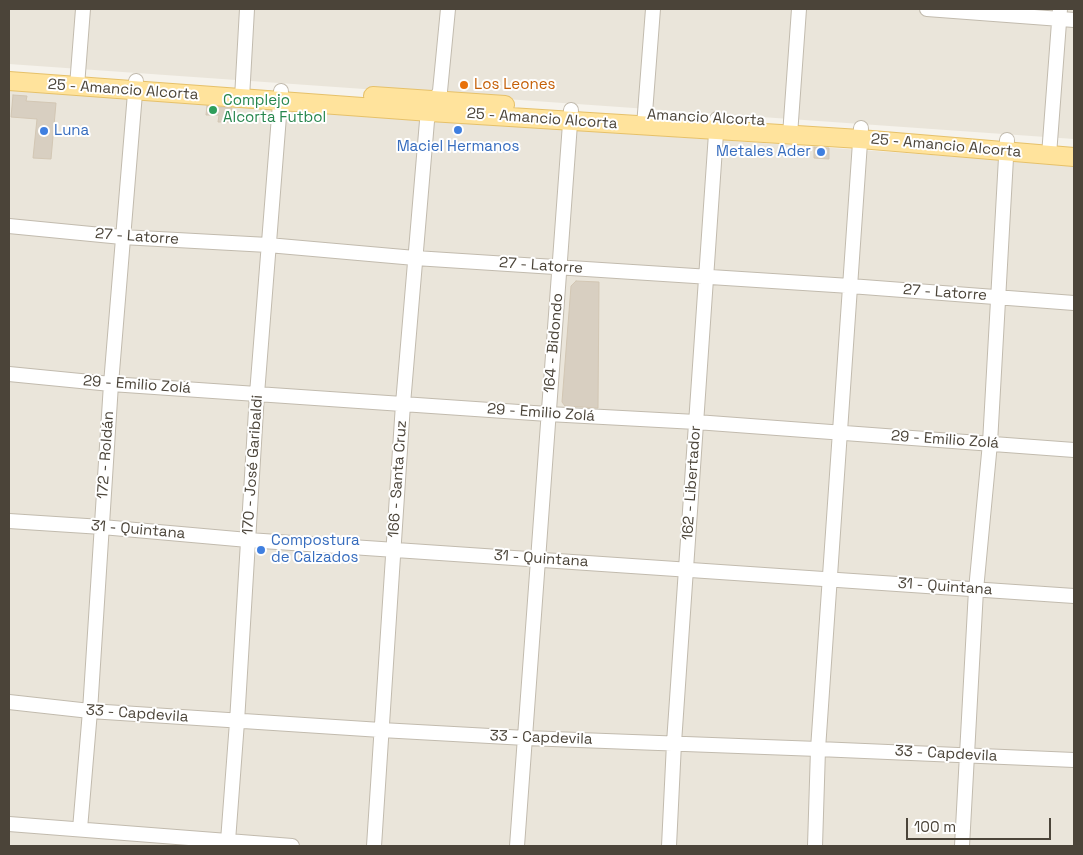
<!DOCTYPE html>
<html>
<head>
<meta charset="utf-8">
<style>
	body { margin:0 }
	#map { position:relative; width:1083px; height:855px; overflow:hidden; background:#f6f3ec; font-family:"Space Grotesk",sans-serif }
	canvas { display:block }
	.frame { position:absolute; inset:0; border:10px solid #4b4439; pointer-events:none }
	.scale { position:absolute; left:906px; top:818px; width:145px; height:22px; box-sizing:border-box; border:2px solid #4b4439; border-top:0; padding-left:6px; font-size:15px; line-height:18px; white-space:nowrap; color:#4b4439; -webkit-text-stroke:4px #fff; paint-order:stroke }
</style>
</head>
<body>
<div id="map">
<canvas width="1083" height="855"></canvas>
<div class="frame"></div>
<div class="scale">100 m</div>
</div>
<script>
const context = document.querySelector('canvas').getContext('2d');
context.lineJoin = 'round';
function fill(path, color) {
  context.fillStyle = color;
  context.fill(path, 'evenodd');
}
function toPath(rows) {
  const path = new Path2D();
  for (const r of rows) {
    path.moveTo(r[0], r[1]);
    for (let i = 2; i < r.length; i += 2) path.lineTo(r[i], r[i + 1]);
  }
  return path;
}
function trace(path, color, width, dash) {
  context.strokeStyle = color;
  context.lineWidth = width;
  context.lineCap = dash ? 'butt' : 'round';
  context.setLineDash(dash || []);
  context.stroke(path);
}
function write(font, color, halo, rows, align = 'center') {
  context.font = font + ' "Space Grotesk",sans-serif';
  context.lineWidth = 4;
  context.setLineDash([]);
  context.textBaseline = 'middle';
  context.strokeStyle = halo;
  context.fillStyle = color;
  for (const [text, x, y, turn = 0] of rows) {
    context.save();
    context.translate(x, y);
    context.rotate((+turn || 0) * Math.PI / 180);
    context.textAlign = isNaN(turn) ? turn : align;
    if (halo) context.strokeText(text, 0, 0);
    context.fillText(text, 0, 0);
    context.restore();
  }
}
fill(toPath([
	[9,9,1074,9,1074,139,9,64],
	[9,90,1074,165,1074,846,9,846]
]), '#eae5da');
const building = toPath([
	[13,95,27,96,26,101,56,103,51,159,33,158,37,119,11,117,13,95],
	[207,106,232,108,231,122,218,122,219,115,206,115,207,106],
	[814,147,829,148,829,159,814,158,814,147],
	[576,281,599,282,598,408,565,406,562,402,571,286,576,281]
]);
fill(building, '#d8cfc1');
trace(building, '#d3c7b4', 1);
const minor = toPath([
	[927,9,1074,20],
	[77,86,83,9],
	[242,98,247,9],
	[644,126,653,9],
	[790,135,799,9],
	[1049,155,1060,9],
	[9,226,122,237,268,245,415,258,850,286,1074,303],
	[9,374,111,384,548,414,696,422,1074,450],
	[9,521,102,527,248,540,1074,596],
	[9,702,90,711,381,730,526,738,818,749,1074,760],
	[9,824,292,846],
	[80,829,90,711,111,384,136,81],
	[228,841,237,722,257,394,281,91],
	[374,846,403,404,427,121,430,112,440,91,448,9],
	[517,846,571,110],
	[669,846,674,743,717,119],
	[815,846,818,749,861,128],
	[962,846,976,590,990,443,1007,140]
]);
const major = toPath([
	[9,81,430,112,860,139,1074,157],
	[373,96,505,105]
]);
trace(minor, '#c2bbae', 16);
trace(major, '#e6c16a', 20);
trace(minor, '#fff', 14);
trace(major, '#ffe39c', 18);
for (const [x, y, r, color] of [
	[464,85,5,"#e8710a"],
	[213,110,5,"#2e9e5b"],
	[458,130,5,"#3f7fe0"],
	[44,131,5,"#3f7fe0"],
	[821,152,5,"#3f7fe0"],
	[261,550,5,"#3f7fe0"]
]) {
  const dot = new Path2D();
  dot.arc(x, y, r, 0, 2 * Math.PI);
  context.fillStyle = color;
  context.fill(dot);
  trace(dot, '#fff', 2);
}
write('15px', '#c56008', '#fff', [
	["Los Leones",474,85]
], 'left');
write('15px', '#4b4439', '#fff', [
	["25 - Amancio Alcorta",123,90,4],
	["Amancio Alcorta",706,118,3],
	["25 - Amancio Alcorta",542,119,4],
	["25 - Amancio Alcorta",946,146,5],
	["27 - Latorre",137,237,4],
	["27 - Latorre",541,266,4],
	["27 - Latorre",945,293,4],
	["164 - Bidondo",554,343,-85],
	["29 - Emilio Zolá",137,385,4],
	["29 - Emilio Zolá",541,413,4],
	["29 - Emilio Zolá",945,440,4],
	["172 - Roldán",106,455,-86],
	["170 - José Garibaldi",253,465,-86],
	["166 - Santa Cruz",398,479,-86],
	["162 - Libertador",692,483,-86],
	["31 - Quintana",138,530,5],
	["31 - Quintana",541,559,4],
	["31 - Quintana",945,587,4],
	["33 - Capdevila",137,714,4],
	["33 - Capdevila",541,738,2],
	["33 - Capdevila",946,754,3]
]);
write('15px', '#27864d', '#fff', [
	["Complejo",223,101],
	["Alcorta Futbol",223,118]
], 'left');
write('15px', '#366cbe', '#fff', [
	["Luna",54,131],
	["Maciel Hermanos",458,147,"center"],
	["Metales Ader",811,152,"right"],
	["Compostura",271,541],
	["de Calzados",271,558]
], 'left');
</script>
</body>
</html>
